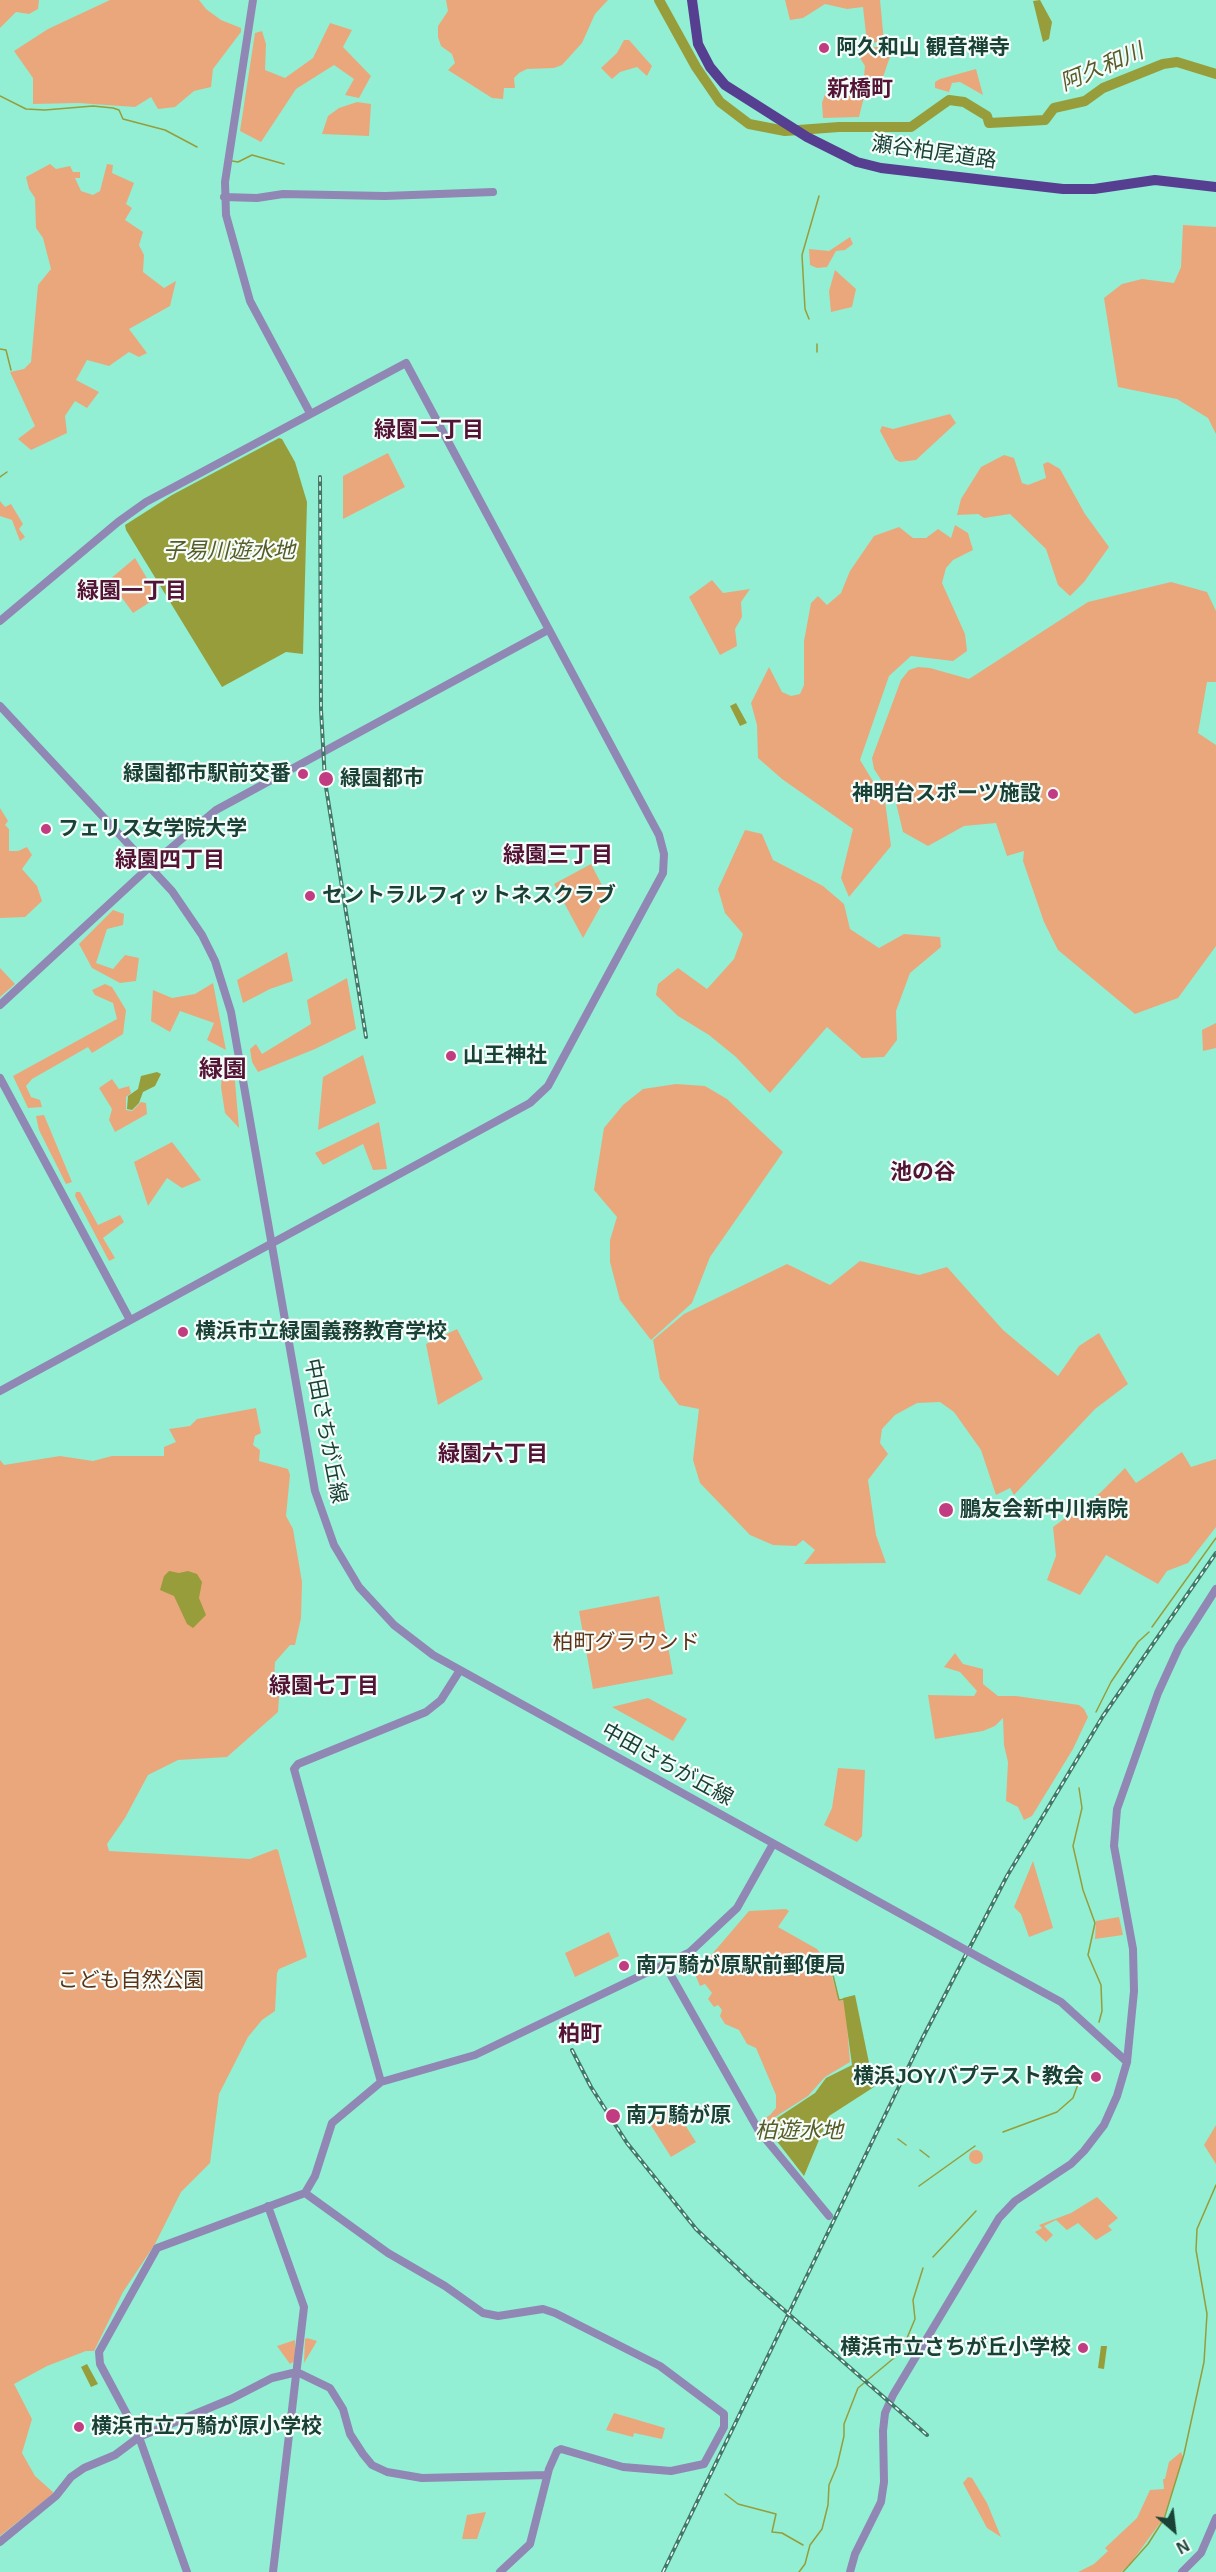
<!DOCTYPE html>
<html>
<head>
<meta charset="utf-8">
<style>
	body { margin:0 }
	#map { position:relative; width:1216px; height:2572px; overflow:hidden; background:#92efd3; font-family:Helvetica,sans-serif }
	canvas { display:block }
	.north { position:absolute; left:1144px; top:2500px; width:60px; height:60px; -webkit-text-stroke:4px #f5fdfa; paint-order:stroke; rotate:152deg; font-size:16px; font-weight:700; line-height:24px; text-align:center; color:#1a4136 }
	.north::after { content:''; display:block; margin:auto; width:21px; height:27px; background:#1a4136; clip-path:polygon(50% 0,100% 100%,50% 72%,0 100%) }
</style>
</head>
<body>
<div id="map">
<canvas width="1216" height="2572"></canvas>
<div class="north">N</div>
</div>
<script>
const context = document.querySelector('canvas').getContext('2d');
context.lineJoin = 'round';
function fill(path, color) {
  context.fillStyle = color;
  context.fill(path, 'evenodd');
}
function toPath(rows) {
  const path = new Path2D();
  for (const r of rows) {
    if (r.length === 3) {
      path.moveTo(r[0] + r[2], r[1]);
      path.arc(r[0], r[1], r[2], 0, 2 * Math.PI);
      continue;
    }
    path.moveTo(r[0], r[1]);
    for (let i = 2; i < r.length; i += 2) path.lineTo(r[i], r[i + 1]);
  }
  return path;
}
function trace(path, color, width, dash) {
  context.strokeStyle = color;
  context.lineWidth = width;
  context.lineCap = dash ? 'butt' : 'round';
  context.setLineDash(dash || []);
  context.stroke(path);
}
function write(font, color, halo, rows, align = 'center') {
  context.font = font + ' Helvetica,"Noto Sans JP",sans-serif';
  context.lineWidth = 4.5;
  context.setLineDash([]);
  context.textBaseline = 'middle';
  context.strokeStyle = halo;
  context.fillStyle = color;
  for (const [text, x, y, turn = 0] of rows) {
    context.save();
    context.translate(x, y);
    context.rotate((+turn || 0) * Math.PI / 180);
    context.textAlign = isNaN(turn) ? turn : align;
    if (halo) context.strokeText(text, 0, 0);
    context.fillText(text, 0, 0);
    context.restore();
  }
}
fill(toPath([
	[0,0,39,0,38,9,29,14,16,12,0,28],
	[110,0,199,0,206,9,221,20,241,28,241,32,213,69,211,87,194,91,175,107,158,109,151,97,135,107,78,103,33,104,33,78,14,51,48,29],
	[446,0,608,0,595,14,582,43,562,65,554,68,527,69,519,73,514,78,515,88,504,88,503,99,492,98,448,70,455,63,452,54,441,46,438,37,438,26,448,11],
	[785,0,880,0,884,42,867,43,863,7,847,9,825,4,803,18,790,20],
	[330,23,352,30,343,47,371,76,359,98,345,95,354,79,334,65,296,89,261,142,240,131,255,33,262,31,266,44,265,70,285,78,313,58],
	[896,39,882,80,864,97,859,117,823,118,822,103,825,94,838,86,848,85,852,78,864,76,865,66,860,58,864,47,883,47],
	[624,40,629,40,652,66,647,76,637,67,620,72,612,79,601,68,617,53],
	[976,69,983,95,960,82,952,83,949,92,935,88,935,82,940,79],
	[357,102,371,104,369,136,322,134,328,116,339,108],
	[50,164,56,169,70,166,73,172,80,172,80,178,75,178,81,191,93,195,100,191,107,164,113,165,112,173,134,183,126,204,132,208,125,220,143,232,139,245,144,255,143,272,164,288,176,281,170,306,129,329,147,353,139,357,129,352,109,366,87,360,76,380,99,392,87,408,75,401,65,416,67,433,31,450,18,439,35,426,10,372,24,369,31,362,38,285,51,269,43,238,36,228,35,198,29,189,26,177],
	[1183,225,1216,227,1216,434,1208,418,1177,399,1118,387,1104,298,1122,284,1142,279,1174,283,1181,267],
	[850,237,853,244,845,250,836,251,827,267,817,268,810,265,809,249,829,251],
	[835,270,856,289,852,307,831,312,829,291],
	[950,414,956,423,916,460,900,462,895,459,880,431,882,426,893,429],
	[388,453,405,487,343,519,343,476],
	[1004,455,1014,458,1022,483,1028,485,1046,478,1043,464,1048,462,1060,469,1085,514,1109,547,1084,582,1070,596,1058,585,1046,549,1010,514,984,518,978,514,957,515,961,499,981,467],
	[0,501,5,507,11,504,23,524,19,529,25,537,20,541,12,520,0,516],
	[955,525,968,533,973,550,953,560,946,568,942,583,965,634,967,651,953,661,911,656,889,676,860,760,885,801,891,846,849,897,841,878,853,829,782,779,758,758,757,725,751,703,769,667,782,692,791,696,800,694,804,685,804,641,811,603,818,596,827,605,841,593,850,571,874,536,899,527,913,538,926,538,938,529,951,538],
	[135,558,158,597,133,613,109,580],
	[712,580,723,593,750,589,741,602,742,617,735,629,737,646,720,655,689,597],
	[1171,582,1207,592,1216,611,1216,682,1207,682,1198,733,1216,745,1216,946,1178,998,1135,1014,1058,950,1044,922,1023,861,1024,851,1007,856,996,823,964,826,928,846,903,832,896,803,874,769,872,758,901,680,909,670,918,667,930,668,969,679,1088,602],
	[0,808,8,821,5,825,9,829,9,851,18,851,27,847,32,855,22,869,37,886,42,901,25,917,0,918],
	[745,830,762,834,773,860,823,886,844,904,850,929,879,948,904,934,940,937,941,947,910,973,896,1011,897,1040,884,1057,862,1058,827,1027,770,1093,736,1057,709,1035,678,1016,656,995,658,984,678,968,707,989,734,959,743,934,725,913,718,889],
	[591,864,607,895,583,938,554,884],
	[113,910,124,914,123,925,107,929,96,963,113,969,125,955,139,958,136,981,120,983,92,968,79,944],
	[287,952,293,981,270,989,243,1003,237,980],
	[0,968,15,984,0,997],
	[347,978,356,1029,315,1049,258,1072,252,1062,250,1049,256,1044,262,1054,311,1024,307,1000],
	[213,983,226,1050,207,1040,214,1023,180,1011,170,1032,151,1021,153,990,172,998,195,994],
	[105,984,112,987,126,1010,123,1034,92,1053,88,1047,32,1079,26,1086,31,1097,40,1100,42,1107,28,1108,13,1076,117,1019,113,1003,95,995,92,990],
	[1216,1023,1216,1048,1203,1051,1202,1030],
	[363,1055,376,1103,318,1130,323,1077],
	[223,1058,233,1058,239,1128,225,1113,221,1087],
	[112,1079,119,1089,129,1086,131,1093,126,1097,126,1110,132,1111,141,1102,146,1103,147,1114,115,1132,109,1120,112,1109,99,1088],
	[676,1084,705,1086,727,1099,783,1152,710,1257,692,1303,651,1340,620,1300,610,1262,610,1240,617,1217,594,1190,604,1128,623,1105,643,1089],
	[44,1115,72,1182,66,1184,39,1130,36,1116],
	[379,1122,387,1169,373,1170,363,1144,323,1165,315,1153],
	[172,1142,201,1180,182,1188,167,1178,148,1206,134,1162],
	[76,1192,80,1192,98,1225,120,1215,124,1222,103,1238,115,1258,109,1261,75,1196],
	[860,1261,919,1275,947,1267,1003,1330,1058,1376,1079,1346,1099,1333,1128,1384,1095,1409,1014,1495,1010,1488,996,1495,981,1450,954,1412,940,1402,917,1403,895,1415,882,1429,880,1443,888,1454,868,1480,876,1535,886,1563,804,1564,815,1550,803,1540,796,1546,773,1545,750,1535,700,1483,693,1460,699,1409,679,1405,660,1379,653,1340,684,1314,787,1264,830,1285],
	[457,1329,483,1379,438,1405,426,1344],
	[256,1408,261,1433,255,1436,253,1445,260,1450,259,1461,288,1469,290,1475,286,1516,293,1529,302,1582,301,1618,295,1645,290,1645,275,1662,274,1679,280,1683,278,1712,227,1757,178,1760,148,1775,125,1818,107,1844,109,1851,250,1859,276,1849,278,1850,307,1957,279,1969,277,1973,275,2011,262,2020,248,2037,219,2094,210,2163,181,2192,155,2244,123,2292,94,2351,86,2351,47,2366,14,2384,32,2419,22,2453,35,2476,54,2493,0,2536,0,1460,4,1465,60,1456,93,1461,112,1456,164,1456,164,1447,176,1442,169,1429,190,1426,197,1419],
	[1182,1452,1191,1467,1216,1459,1216,1527,1188,1563,1167,1571,1158,1584,1106,1555,1080,1595,1047,1580,1056,1556,1053,1527,1100,1493,1125,1468,1136,1483],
	[659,1596,673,1674,593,1689,579,1611],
	[955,1653,963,1664,983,1669,983,1684,998,1696,1016,1696,1079,1705,1084,1709,1088,1717,1073,1749,1032,1816,1024,1820,1018,1807,1006,1801,1008,1762,1004,1745,1003,1718,995,1726,983,1731,935,1739,928,1695,974,1696,977,1691,960,1672,944,1667],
	[648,1698,687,1719,673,1741,612,1707],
	[838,1768,865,1770,862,1836,857,1842,824,1825,832,1808],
	[1033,1861,1053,1928,1029,1937,1021,1914,1014,1907],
	[786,1909,789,1911,778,1927,817,1949,828,1963,839,2001,845,2000,850,2062,825,2077,808,2096,761,2126,759,2122,770,2115,776,2108,776,2095,756,2048,747,2044,739,2030,725,2024,720,2016,722,2010,718,2005,714,2007,708,1999,712,1993,705,1984,700,1986,695,1974,749,1911],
	[1119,1917,1123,1935,1095,1939,1096,1921],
	[609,1932,619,1956,575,1977,565,1953],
	[671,2103,696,2142,671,2157,647,2119],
	[1216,2125,1216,2164,1204,2145],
	[976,2157,7],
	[1097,2197,1118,2218,1108,2226,1112,2230,1096,2240,1078,2223,1067,2230,1056,2220,1044,2226,1053,2235,1046,2242,1035,2232,1042,2228,1039,2225,1071,2213],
	[307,2338,317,2341,304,2363,305,2339],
	[295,2340,295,2361,290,2364,277,2346],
	[614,2413,665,2428,662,2439,634,2433,633,2437,606,2430],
	[1181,2452,1183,2458,1163,2519,1130,2564,1121,2572,1078,2572,1094,2564,1108,2551,1105,2548,1137,2518,1150,2490,1164,2489,1163,2479,1165,2479,1169,2462],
	[968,2477,972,2478,987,2503,1001,2537,987,2528,963,2483],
	[486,2512,477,2539,462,2539,467,2515]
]), '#eba77c');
fill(toPath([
	[1040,0,1052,22,1049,39,1043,42,1033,1],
	[279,438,282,439,295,462,307,502,303,654,286,652,222,687,126,530,125,525,172,495],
	[736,703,747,723,740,726,730,706],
	[157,1072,161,1074,155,1086,143,1092,139,1103,132,1110,127,1109,128,1096,138,1089,141,1076],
	[169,1571,179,1573,188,1571,197,1574,202,1582,199,1598,206,1615,193,1628,187,1624,174,1596,160,1590,164,1576],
	[855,1995,874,2087,829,2116,804,2176,765,2126,815,2093,826,2078,852,2065,843,1998],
	[1101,2346,1107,2346,1104,2369,1098,2368],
	[87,2364,98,2384,91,2387,81,2367]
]), '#979d3a');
trace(toPath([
	[0,96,26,109,45,110,93,106,113,108,119,110,123,119,165,130,197,147],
	[232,161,238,162,252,155,284,164],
	[809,319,805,309,802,255,819,196],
	[0,349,6,350,11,370],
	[817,352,817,344],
	[0,477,7,472],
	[1152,1627,1216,1538],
	[1096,1712,1111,1682,1138,1642,1149,1632],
	[1079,1788,1082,1808,1073,1846,1083,1890,1095,1923,1088,1955,1101,1985,1102,2011,1099,2022],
	[830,1963,839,2000,845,1999],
	[1003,2132,1057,2112,1073,2098,1078,2084],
	[898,2139,906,2145],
	[920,2150,929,2157],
	[919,2186,975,2146],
	[933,2257,976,2211],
	[725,2494,738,2504,776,2514,772,2532,782,2533,803,2545],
	[799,2572,805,2564,810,2545,822,2529,828,2505,829,2485,837,2466,844,2436,844,2424,858,2388,894,2358,907,2338,915,2319,913,2300,923,2268],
	[1123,2572,1148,2544,1164,2519,1184,2454,1204,2362,1207,2314,1196,2250,1197,2229,1216,2185]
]), '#979d3a', 1.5);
trace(toPath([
	[659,0,696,67,720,102,749,124,785,131,839,127,911,127,949,100,964,102,987,116,989,123,1045,120,1054,108,1085,101,1103,88,1163,64,1177,62,1216,74]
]), '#979d3a', 10);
trace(toPath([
	[253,0,225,182,226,215,250,301,310,413],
	[224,197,257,198,283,194,385,196,493,192],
	[0,621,118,522,146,502,406,363,659,835,664,854,663,873,597,995,548,1086,530,1103,0,1391],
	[0,706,172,891,202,935,215,961,231,1012,315,1491,334,1545,359,1587,394,1625,433,1655,955,1944],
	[0,1005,158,859,216,810,548,630],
	[0,1078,130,1320],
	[984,1960,1061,2002,1127,2062],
	[665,1965,759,2131,829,2216],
	[381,2082,294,1769,298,1764,426,1712,441,1700,460,1670],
	[305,2193,315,2176,332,2123,381,2082,475,2055,690,1952,737,1908,773,1844],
	[268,2206,304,2307,273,2572],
	[0,2542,56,2496,71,2477,84,2468,115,2455,139,2437,231,2399,272,2378,297,2372,330,2388,343,2409,350,2434,363,2454,372,2465,387,2472,422,2478,547,2475],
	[187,2572,139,2437,100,2364,99,2352,157,2248,305,2193,388,2253,445,2286,483,2313,498,2316,543,2309,555,2313,660,2366,724,2414,724,2427,704,2464,671,2471,623,2467,561,2449,557,2451,549,2469,530,2544,500,2572],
	[850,2572,855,2554,881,2502,884,2482,883,2431,885,2413,893,2395,999,2218,1015,2201,1071,2164,1084,2151,1104,2125,1117,2096,1127,2062,1134,1991,1133,1949,1114,1846,1117,1809,1158,1693,1179,1647,1216,1589],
	[1182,2572,1201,2553,1216,2518]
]), '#9087b5', 8);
trace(toPath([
	[692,0,698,44,710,67,725,85,807,137,857,162,881,168,1063,189,1094,189,1155,180,1216,187]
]), '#563f91', 10);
const rail = toPath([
	[320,477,321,710,325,781,366,1037],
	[572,2050,591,2087,627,2143,696,2229,752,2282,927,2435],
	[663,2572,922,2039,1007,1876,1103,1716,1216,1553]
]);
trace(rail, '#407968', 4);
trace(rail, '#f5fdfa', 1.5, [4.5]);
trace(toPath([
	[955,1944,984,1960]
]), '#9087b5', 8);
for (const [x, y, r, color] of [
	[824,48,6,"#c13c80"],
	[303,774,6,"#c13c80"],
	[326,779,8,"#c13c80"],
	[1053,794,6,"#c13c80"],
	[46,829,6,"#c13c80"],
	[310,896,6,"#c13c80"],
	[451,1056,6,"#c13c80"],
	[183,1332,6,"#c13c80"],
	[946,1510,8,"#c13c80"],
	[624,1966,6,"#c13c80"],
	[1096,2077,6,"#c13c80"],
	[613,2116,8,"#c13c80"],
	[1083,2348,6,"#c13c80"],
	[79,2427,6,"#c13c80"]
]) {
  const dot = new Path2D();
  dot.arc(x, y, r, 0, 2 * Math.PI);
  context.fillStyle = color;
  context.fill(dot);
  trace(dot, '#f5fdfa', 2);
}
write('bold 21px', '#1a4136', '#f5fdfa', [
	["阿久和山 観音禅寺",836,48],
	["緑園都市駅前交番",291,774,"right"],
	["緑園都市",340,779],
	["神明台スポーツ施設",1041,794,"right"],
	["フェリス女学院大学",58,829],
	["セントラルフィットネスクラブ",322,896],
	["山王神社",463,1056],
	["横浜市立緑園義務教育学校",195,1332],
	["鵬友会新中川病院",960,1510],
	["南万騎が原駅前郵便局",636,1966],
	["横浜JOYバプテスト教会",1084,2077,"right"],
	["南万騎が原",626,2116],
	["横浜市立さちが丘小学校",1071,2348,"right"],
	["横浜市立万騎が原小学校",91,2427]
], 'left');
write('21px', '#1a4136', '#f5fdfa', [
	["瀬谷柏尾道路",934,153,8],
	["中田さちが丘線",325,1431,79],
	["中田さちが丘線",667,1765,29]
]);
write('21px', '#5d3316', '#f5fdfa', [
	["柏町グラウンド",626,1643],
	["こども自然公園",131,1981]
]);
write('italic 22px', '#575b27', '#f5fdfa', [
	["阿久和川",1102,68,-23],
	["子易川遊水地",229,552],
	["柏遊水地",799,2132]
]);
write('bold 22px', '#531435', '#f5fdfa', [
	["新橋町",860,90],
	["緑園二丁目",429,431],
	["緑園一丁目",132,592],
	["緑園三丁目",558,856],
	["緑園四丁目",170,861],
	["池の谷",923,1173],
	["緑園六丁目",493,1455],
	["緑園七丁目",324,1687],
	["柏町",580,2035]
]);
write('bold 24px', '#531435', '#f5fdfa', [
	["緑園",223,1070]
]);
</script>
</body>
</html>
